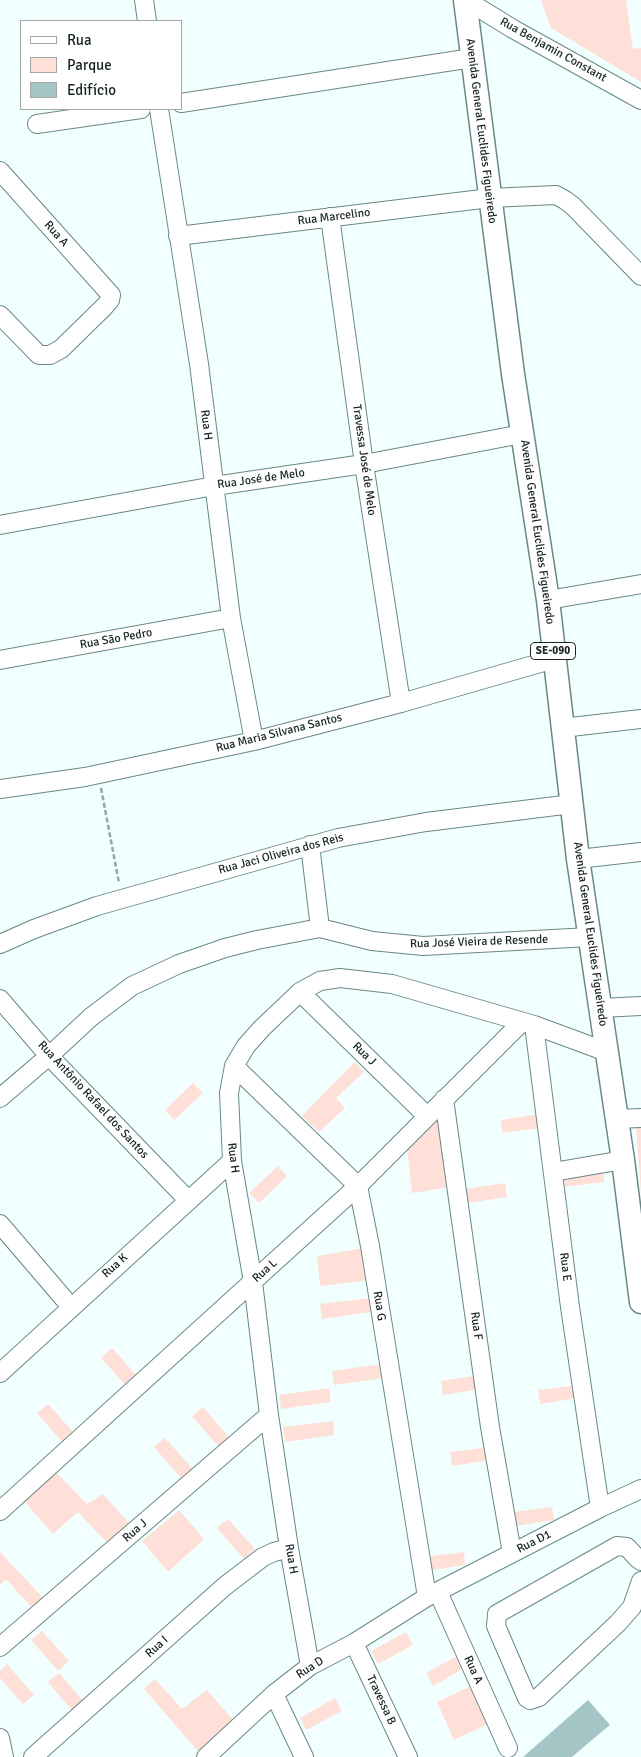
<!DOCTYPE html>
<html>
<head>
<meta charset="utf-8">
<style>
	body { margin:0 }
	#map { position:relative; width:641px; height:1757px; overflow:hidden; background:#f1fffe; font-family:Signika,sans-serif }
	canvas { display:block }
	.legend { position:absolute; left:20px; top:20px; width:162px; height:90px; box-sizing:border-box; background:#fff; border:1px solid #a3a7a7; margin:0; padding:6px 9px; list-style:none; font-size:15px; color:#182424 }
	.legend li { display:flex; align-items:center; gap:10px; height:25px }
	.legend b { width:25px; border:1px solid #a3a7a7 }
</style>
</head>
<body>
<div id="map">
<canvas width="641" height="1757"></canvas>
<ul class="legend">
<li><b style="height:6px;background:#fff"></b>Rua</li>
<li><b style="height:14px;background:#fee0d9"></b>Parque</li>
<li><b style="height:14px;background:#a5c6c6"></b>Edifício</li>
</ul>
</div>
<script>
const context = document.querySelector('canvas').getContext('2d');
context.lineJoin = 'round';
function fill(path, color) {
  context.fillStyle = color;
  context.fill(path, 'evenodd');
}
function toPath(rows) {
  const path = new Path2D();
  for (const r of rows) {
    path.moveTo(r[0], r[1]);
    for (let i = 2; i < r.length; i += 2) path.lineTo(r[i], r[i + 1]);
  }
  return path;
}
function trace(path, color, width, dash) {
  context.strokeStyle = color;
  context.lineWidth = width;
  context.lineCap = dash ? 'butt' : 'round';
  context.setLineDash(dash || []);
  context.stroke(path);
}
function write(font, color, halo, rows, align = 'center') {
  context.font = font + ' Signika,sans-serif';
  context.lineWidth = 4;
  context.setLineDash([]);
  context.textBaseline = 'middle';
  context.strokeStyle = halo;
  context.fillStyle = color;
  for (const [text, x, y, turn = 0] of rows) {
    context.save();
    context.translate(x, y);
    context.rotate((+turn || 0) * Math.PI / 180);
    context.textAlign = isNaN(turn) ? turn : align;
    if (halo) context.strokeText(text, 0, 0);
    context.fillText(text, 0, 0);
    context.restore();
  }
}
fill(toPath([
	[541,0,626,0,633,49,641,48,641,82,551,28],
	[355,1062,364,1072,336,1098,345,1108,319,1132,302,1116],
	[193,1083,203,1093,174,1120,165,1110],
	[539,1114,541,1128,502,1133,501,1120],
	[443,1115,451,1187,412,1193,407,1147],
	[641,1126,641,1194,636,1127],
	[278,1166,287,1176,259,1203,249,1193],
	[603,1168,604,1182,565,1187,564,1174],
	[505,1183,507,1197,468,1203,466,1189],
	[364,1248,370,1280,320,1286,317,1256],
	[370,1298,372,1312,322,1319,320,1304],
	[112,1348,139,1378,128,1388,101,1358],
	[382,1364,384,1378,334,1385,332,1371],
	[480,1375,481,1389,443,1395,441,1381],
	[577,1385,578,1398,540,1404,538,1390],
	[329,1388,331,1402,281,1409,279,1395],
	[48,1404,75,1434,64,1444,37,1413],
	[203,1407,229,1437,218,1446,192,1416],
	[333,1421,334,1435,285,1442,283,1427],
	[165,1438,192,1468,181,1478,154,1447],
	[489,1447,491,1460,452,1466,450,1452],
	[55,1471,87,1504,103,1494,129,1523,107,1543,78,1512,53,1534,23,1500],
	[552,1507,554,1520,515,1526,513,1512],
	[179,1510,204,1539,168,1572,142,1541],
	[228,1519,255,1549,244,1559,217,1528],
	[0,1552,44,1599,33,1609,6,1579,0,1585],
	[464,1552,465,1565,427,1571,425,1557],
	[42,1631,69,1661,58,1671,31,1640],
	[406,1632,413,1645,378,1664,371,1651],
	[461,1654,468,1666,433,1686,426,1673],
	[7,1664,34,1695,23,1704,0,1678,0,1671],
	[59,1673,85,1703,74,1713,48,1682],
	[155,1679,182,1709,207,1690,235,1722,198,1751,144,1689],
	[471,1686,488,1724,454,1740,437,1702],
	[335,1698,342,1711,306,1730,300,1718]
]), '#fee0d9');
fill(toPath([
	[588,1700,610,1725,599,1734,572,1757,523,1757]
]), '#a5c6c6');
const minor = toPath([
	[144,0,147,21],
	[466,0,513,29,641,100],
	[181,103,472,58],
	[159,109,199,364,231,618,254,741],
	[37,124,141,109],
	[0,171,111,295,110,300,104,307,61,349,50,355,39,355,0,315],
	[330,217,364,464,401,703],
	[178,236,490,198,556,195,565,200,573,206,641,276],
	[0,525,214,486,364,464,522,434],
	[548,600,641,584],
	[0,660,231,618],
	[562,728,641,719],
	[0,789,85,777,254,741,401,703,554,659],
	[310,845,320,928],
	[578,859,641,852],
	[0,944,34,929,97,906,338,838,426,822,572,804],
	[300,992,427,1116],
	[0,999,49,1056,188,1200],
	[601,1008,641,1006],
	[534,1025,570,1307,600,1508],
	[234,1066,358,1186,370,1246,427,1597],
	[0,1098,49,1056,91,1017,132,986,179,964,225,948,257,940,320,928,372,941,423,946,590,937],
	[444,1099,490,1427,512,1553],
	[616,1119,641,1118],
	[553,1172,623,1160],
	[0,1224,71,1307],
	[0,1373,232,1161],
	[0,1511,358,1186,522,1022],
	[641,1561,638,1559,627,1547,617,1546,497,1614,496,1626,527,1698,530,1700,539,1697,618,1623,632,1607,641,1581],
	[438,1592,508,1748],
	[354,1643,408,1757],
	[0,1647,269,1415],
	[310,1666,289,1548,269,1415,253,1282,232,1161,229,1093,234,1066,246,1046,262,1028,300,992,320,981,340,978,392,984,534,1025,607,1052],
	[274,1694,304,1757],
	[0,1738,4,1757],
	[33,1757,225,1586,263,1557,274,1552,289,1548],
	[206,1757,274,1694,310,1666,354,1643,427,1597,600,1508,641,1489]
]);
const major = toPath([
	[465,0,513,374,548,600,578,859,623,1160,641,1302]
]);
trace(minor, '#688887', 20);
trace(major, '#688887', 25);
trace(toPath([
	[101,788,119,883]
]), '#98a5a4', 2.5, [5, 2.5]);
trace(minor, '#fff', 18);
trace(major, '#fff', 22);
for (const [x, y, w] of [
	[553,651,45]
]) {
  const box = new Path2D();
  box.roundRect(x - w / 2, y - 8.5, w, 17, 4);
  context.fillStyle = '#fff';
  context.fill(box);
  trace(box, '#182424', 1);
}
write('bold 11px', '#182424', null, [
	["SE-090",553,651]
]);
write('12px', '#182424', '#fff', [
	["Rua Benjamin Constant",553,50,29],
	["Avenida General Euclides Figueiredo",481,131,83],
	["Rua Marcelino",334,217,-7],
	["Rua A",56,234,48],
	["Rua H",206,425,83],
	["Travessa José de Melo",364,460,82],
	["Rua José de Melo",261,479,-8],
	["Avenida General Euclides Figueiredo",537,532,82],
	["Rua São Pedro",116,639,-10],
	["Rua Maria Silvana Santos",279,733,-14],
	["Rua Jaci Oliveira dos Reis",281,854,-15],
	["Avenida General Euclides Figueiredo",590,934,82],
	["Rua José Vieira de Resende",479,942,-2],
	["Rua J",364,1054,44],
	["Rua Antônio Rafael dos Santos",93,1100,47],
	["Rua H",233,1158,83],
	["Rua K",115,1266,-42],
	["Rua E",565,1267,83],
	["Rua L",265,1271,-42],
	["Rua G",379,1306,81],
	["Rua F",476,1326,82],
	["Rua J",135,1531,-41],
	["Rua D1",534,1542,-27],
	["Rua H",291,1559,80],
	["Rua I",157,1647,-42],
	["Rua D",310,1668,-33],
	["Rua A",473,1670,66],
	["Travessa B",381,1700,65]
]);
</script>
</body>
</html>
